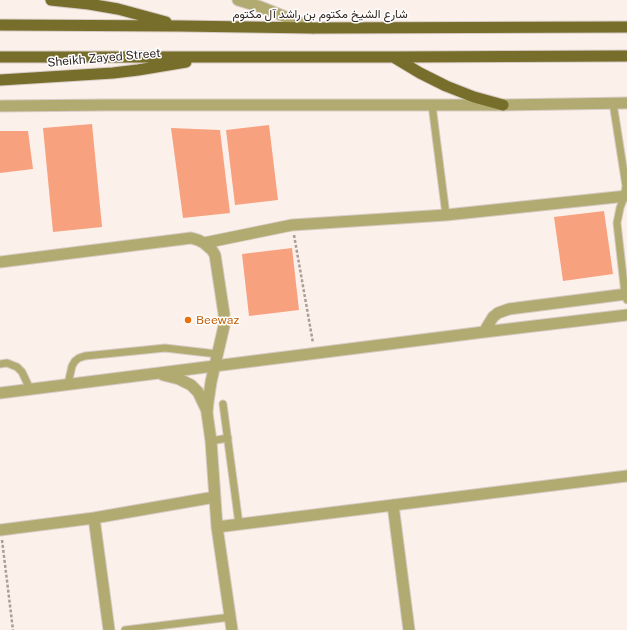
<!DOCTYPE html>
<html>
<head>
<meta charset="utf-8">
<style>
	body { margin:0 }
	canvas { display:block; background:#fcf0eb }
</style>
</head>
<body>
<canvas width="627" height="630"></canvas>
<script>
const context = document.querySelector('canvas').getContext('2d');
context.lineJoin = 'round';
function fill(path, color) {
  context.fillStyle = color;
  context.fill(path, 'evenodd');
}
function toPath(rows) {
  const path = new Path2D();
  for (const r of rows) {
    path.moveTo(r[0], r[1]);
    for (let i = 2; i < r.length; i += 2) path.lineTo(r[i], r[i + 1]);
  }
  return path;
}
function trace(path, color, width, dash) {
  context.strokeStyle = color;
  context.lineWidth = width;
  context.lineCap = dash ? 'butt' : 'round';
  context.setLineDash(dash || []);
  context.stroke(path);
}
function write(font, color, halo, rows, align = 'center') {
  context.font = font + ' "Public Sans",Vazirmatn,sans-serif';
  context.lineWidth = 3;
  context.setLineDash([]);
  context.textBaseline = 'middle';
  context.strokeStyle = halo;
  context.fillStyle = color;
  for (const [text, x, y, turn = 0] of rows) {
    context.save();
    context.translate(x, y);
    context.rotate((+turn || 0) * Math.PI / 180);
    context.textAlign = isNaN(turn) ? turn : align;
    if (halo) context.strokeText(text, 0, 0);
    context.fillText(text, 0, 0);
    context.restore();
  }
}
fill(toPath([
	[92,124,102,227,53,232,43,128],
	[269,125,278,200,235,205,226,130],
	[171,128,220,130,230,213,183,218],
	[0,131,28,131,33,169,0,173],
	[604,211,613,274,563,281,554,217],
	[292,248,299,310,249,316,242,254]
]), '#f8a17e');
const service = toPath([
	[613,103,626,186,624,197,620,208,617,223,625,294,627,300],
	[432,105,446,215],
	[0,364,7,363,17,367,22,372,30,389],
	[68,384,72,366,75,361,79,358,85,356,165,348,217,354],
	[223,404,239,524],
	[211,441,228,438],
	[125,630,231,617]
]);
const minor = toPath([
	[204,243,292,225,446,215,627,196],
	[0,262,191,238,198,240,204,243,212,250,215,255,224,314,224,326,211,382,208,402,207,413,211,441,217,527,232,630],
	[484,332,493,317,498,313,509,309,627,294],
	[163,375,179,379,191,385,198,392,207,411],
	[0,393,484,332,627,315],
	[393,505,409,630],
	[94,518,109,630],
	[217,527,627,476],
	[0,530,94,518,215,497]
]);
const tertiary = toPath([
	[238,0,261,7,313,28],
	[0,106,106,105,503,105,627,103]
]);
const primary = toPath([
	[51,0,89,4,118,9,166,22],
	[0,25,180,26,313,28,627,27],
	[0,57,395,57,627,56],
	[395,58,420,73,446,86,474,97,503,105],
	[0,80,113,73,138,70,186,62]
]);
trace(service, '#d8ccc7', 9);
trace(minor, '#d8ccc7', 13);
trace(tertiary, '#d8ccc7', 13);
trace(primary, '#d8ccc7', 13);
trace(toPath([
	[294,235,313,343],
	[2,540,13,630]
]), '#aa9e99', 2.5, [3, 2]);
trace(service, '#b2ab71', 7);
trace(minor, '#b2ab71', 11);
trace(tertiary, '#b2ab71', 11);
trace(primary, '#766e2a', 11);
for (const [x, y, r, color] of [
	[188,320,4,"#e8710a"]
]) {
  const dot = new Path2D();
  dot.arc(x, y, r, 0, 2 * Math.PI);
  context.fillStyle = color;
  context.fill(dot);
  trace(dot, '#fff', 1.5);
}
write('12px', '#332723', '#fff', [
	["شارع الشيخ مكتوم بن راشد آل مكتوم",320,14],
	["Sheikh Zayed Street",104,58,-5]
]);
write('12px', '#c56008', '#fff', [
	["Beewaz",196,320]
], 'left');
</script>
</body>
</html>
